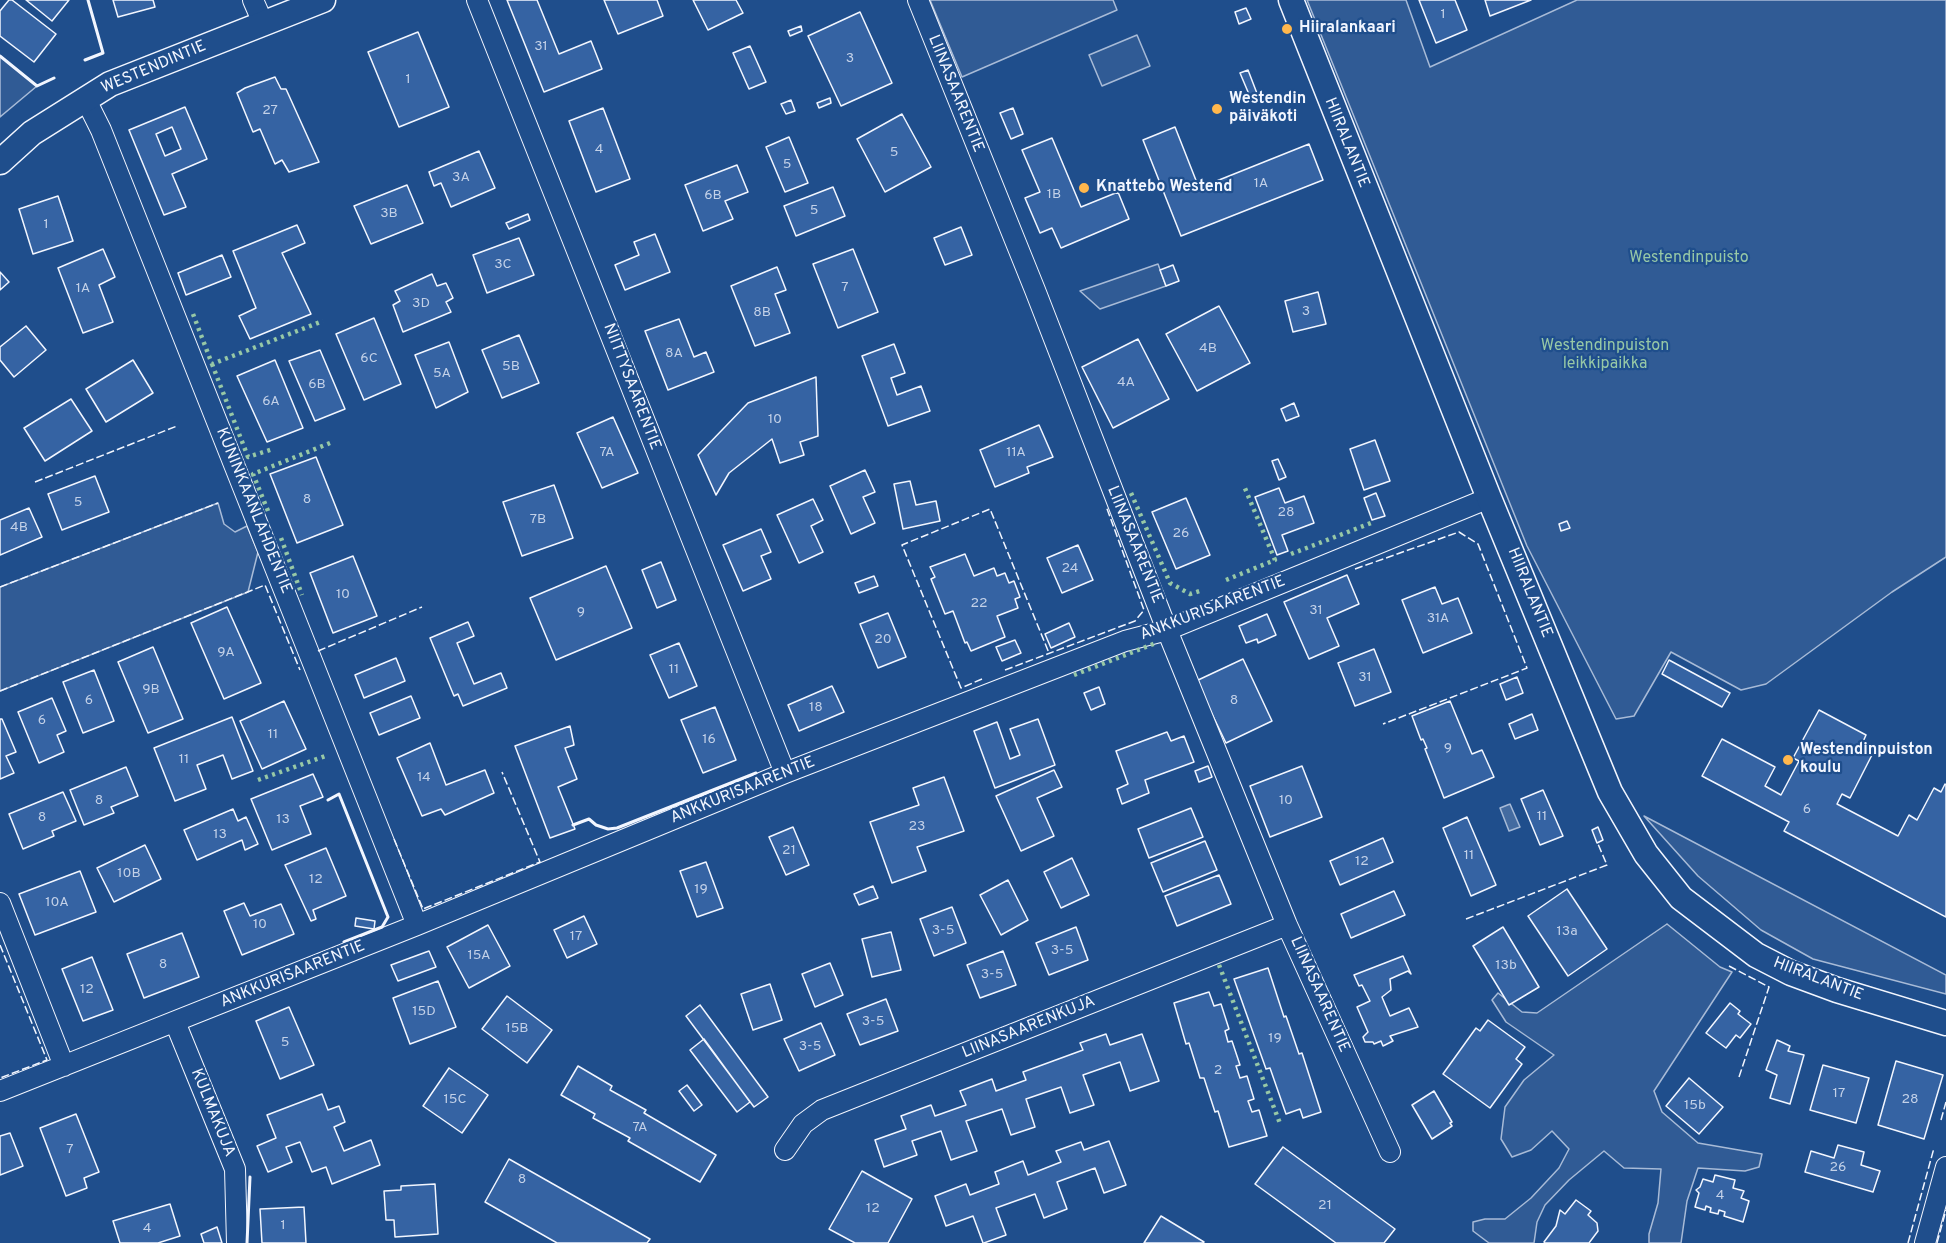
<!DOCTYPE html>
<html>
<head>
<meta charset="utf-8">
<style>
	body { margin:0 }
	canvas { display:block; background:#1f4e8c }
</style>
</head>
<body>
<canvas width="1946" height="1243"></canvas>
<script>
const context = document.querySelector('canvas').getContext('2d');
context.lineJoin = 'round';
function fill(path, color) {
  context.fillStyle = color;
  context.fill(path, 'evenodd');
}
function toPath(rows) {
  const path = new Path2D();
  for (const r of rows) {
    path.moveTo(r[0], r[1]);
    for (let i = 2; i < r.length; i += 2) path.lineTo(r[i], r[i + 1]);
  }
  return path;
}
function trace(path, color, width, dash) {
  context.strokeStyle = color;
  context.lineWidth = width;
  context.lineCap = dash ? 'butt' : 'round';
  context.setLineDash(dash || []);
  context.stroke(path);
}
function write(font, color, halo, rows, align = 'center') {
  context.font = font + ' Overpass,sans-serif';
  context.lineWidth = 4.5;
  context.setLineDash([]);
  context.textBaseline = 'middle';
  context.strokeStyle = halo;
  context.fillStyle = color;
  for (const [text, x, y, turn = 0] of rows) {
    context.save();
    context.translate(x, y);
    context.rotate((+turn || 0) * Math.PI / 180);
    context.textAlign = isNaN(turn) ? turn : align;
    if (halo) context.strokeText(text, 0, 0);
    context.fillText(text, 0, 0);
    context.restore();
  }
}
const built = toPath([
	[930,0,1113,0,1117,10,962,77,930,0],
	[1307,0,1406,0,1430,67,1577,0,1946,0,1946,557,1892,592,1766,684,1741,690,1671,652,1634,716,1616,719,1527,546,1307,0],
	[1137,35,1150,66,1102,86,1089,55,1137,35],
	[0,56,37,86,0,117,0,56],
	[1158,264,1166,286,1100,309,1080,291,1158,264],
	[218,503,224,524,235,532,247,526,258,552,248,592,0,691,0,587,218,503],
	[1644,816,1946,975,1946,994,1813,959,1761,930,1698,876,1644,816],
	[1667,924,1720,967,1732,972,1654,1091,1662,1112,1698,1143,1762,1154,1759,1167,1745,1171,1698,1168,1687,1201,1681,1243,1649,1243,1649,1234,1658,1203,1661,1169,1624,1168,1604,1151,1569,1180,1545,1205,1537,1222,1534,1243,1489,1243,1473,1231,1473,1222,1485,1219,1505,1219,1531,1198,1559,1168,1569,1149,1552,1131,1531,1150,1512,1157,1501,1139,1505,1107,1524,1080,1554,1055,1506,1022,1492,1000,1498,993,1522,1012,1537,1013,1667,924]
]);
fill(built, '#305b95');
trace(built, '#a8bbd7', 1.5);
const water = toPath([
	[1510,804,1520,827,1509,831,1500,808,1510,804]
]);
fill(water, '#446ba0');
trace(water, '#a8bbd7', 1.5);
const building = toPath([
	[9,0,12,0,56,34,34,62,0,36,0,11,9,0],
	[26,0,69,0,52,21,26,0],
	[113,0,153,0,155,7,118,17,113,0],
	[507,0,537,0,559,54,591,41,602,69,544,92,507,0],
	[604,0,657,0,663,16,618,34,604,0],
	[693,0,736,0,743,13,708,30,693,0],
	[1419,0,1455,0,1467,30,1436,43,1419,0],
	[1485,0,1531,0,1490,16,1485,0],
	[1246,8,1251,19,1239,24,1235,12,1246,8],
	[860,12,892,83,841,106,808,36,860,12],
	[801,26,802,31,790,36,788,31,801,26],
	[418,32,449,107,399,127,368,52,418,32],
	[750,46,766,82,749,89,733,53,750,46],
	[1248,70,1258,96,1251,99,1240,73,1248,70],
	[275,77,281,89,286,89,319,162,289,172,282,160,275,164,260,129,253,132,237,93,245,88,275,77],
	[830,98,831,103,819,108,817,103,830,98],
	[791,100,795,111,786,114,781,104,791,100],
	[185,107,207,159,172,174,186,207,164,215,129,130,185,107],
	[172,127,181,149,165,156,156,134,172,127],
	[603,108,630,179,596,192,569,121,603,108],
	[1013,108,1023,134,1011,139,1000,113,1013,108],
	[902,114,931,167,885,192,857,139,902,114],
	[1175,127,1199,188,1309,144,1323,180,1181,236,1143,140,1175,127],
	[789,137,808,183,785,192,766,147,789,137],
	[1052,138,1081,207,1118,192,1129,219,1061,248,1052,228,1040,233,1025,198,1040,192,1022,150,1052,138],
	[479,151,495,188,451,207,441,183,434,186,429,172,479,151],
	[737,165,748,192,725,201,733,219,703,231,685,185,737,165],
	[407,185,423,223,371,244,354,206,407,185],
	[833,187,845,216,796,236,784,206,833,187],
	[58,196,73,241,33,254,19,209,58,196],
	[528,214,530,220,509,229,506,223,528,214],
	[297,225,305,243,282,253,311,314,250,339,239,316,256,308,233,251,297,225],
	[961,227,972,255,945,265,934,238,961,227],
	[655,234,670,272,625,290,615,265,639,255,634,242,655,234],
	[519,238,534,275,487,293,473,255,519,238],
	[103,249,115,277,99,285,113,322,83,333,58,268,103,249],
	[853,249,878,312,838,328,813,264,853,249],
	[222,255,231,277,186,295,178,273,222,255],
	[1173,265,1179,281,1166,286,1160,270,1173,265],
	[777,267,786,290,775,294,790,333,755,346,731,286,777,267],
	[0,272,9,282,0,290,0,272],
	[432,274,437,286,446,283,453,298,446,302,451,312,403,332,393,305,400,301,395,291,432,274],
	[1318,292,1326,324,1293,332,1285,301,1318,292],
	[1219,306,1250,363,1197,391,1166,334,1219,306],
	[374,318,401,384,364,400,336,334,374,318],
	[679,319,694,357,706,352,714,372,668,390,645,331,679,319],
	[26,326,46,350,14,377,0,360,0,347,26,326],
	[519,335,539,383,502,398,482,350,519,335],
	[1138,339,1169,399,1113,428,1082,367,1138,339],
	[449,342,468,392,436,408,415,355,449,342],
	[894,344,905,373,891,378,897,395,921,386,930,411,888,426,862,356,894,344],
	[320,350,345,409,315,421,289,361,320,350],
	[133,360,153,393,106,422,86,389,133,360],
	[275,360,303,428,267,442,237,376,275,360],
	[816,377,818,436,800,442,804,455,780,463,772,439,729,473,716,495,698,455,748,403,816,377],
	[71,399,92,431,45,461,24,428,71,399],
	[1294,403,1299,416,1286,421,1281,409,1294,403],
	[613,417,638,473,602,488,577,433,613,417],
	[1039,425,1053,457,1027,467,1029,473,995,487,980,450,1039,425],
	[1375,440,1390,481,1364,490,1350,449,1375,440],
	[316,457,343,525,297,543,270,474,316,457],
	[1278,459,1286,477,1279,480,1272,461,1278,459],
	[865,470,875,492,863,497,875,523,851,534,830,486,865,470],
	[95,476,109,512,62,530,48,494,95,476],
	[910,481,916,505,936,501,940,521,903,529,894,484,910,481],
	[554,485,573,538,522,556,503,502,554,485],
	[1279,488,1285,503,1304,496,1314,523,1282,535,1288,551,1277,555,1255,497,1279,488],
	[1376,493,1385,516,1372,520,1364,498,1376,493],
	[1186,498,1210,555,1176,569,1152,512,1186,498],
	[813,499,823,520,811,526,823,552,799,563,777,515,813,499],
	[29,508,42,537,0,555,0,520,29,508],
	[1567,521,1570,528,1561,531,1559,524,1567,521],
	[761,529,771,552,761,556,771,579,743,591,723,545,761,529],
	[1078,545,1093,580,1062,593,1047,558,1078,545],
	[965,554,974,576,994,568,997,576,1005,573,1009,583,1014,581,1020,597,1015,599,1018,608,997,616,1005,637,971,651,967,642,965,643,953,611,945,614,931,579,935,577,930,567,965,554],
	[353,556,377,616,333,633,310,573,353,556],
	[661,562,676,600,657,608,642,570,661,562],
	[606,566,632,628,556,660,530,598,606,566],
	[1347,575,1359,604,1327,618,1339,646,1309,659,1284,602,1347,575],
	[874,576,878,586,859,593,855,583,874,576],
	[1435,587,1442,604,1458,598,1472,633,1423,653,1402,600,1435,587],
	[227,607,261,683,224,699,191,623,227,607],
	[888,613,906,657,878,668,860,624,888,613],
	[1267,614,1276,635,1258,643,1257,639,1246,643,1239,626,1267,614],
	[468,622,474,636,457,643,474,684,501,673,507,688,463,706,458,694,454,696,430,638,468,622],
	[1069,623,1075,637,1051,648,1045,634,1069,623],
	[1015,640,1021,653,1002,661,996,647,1015,640],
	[679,643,697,686,669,698,650,655,679,643],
	[153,647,183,719,148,733,118,662,153,647],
	[1374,649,1391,692,1355,706,1338,663,1374,649],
	[396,658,405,681,364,698,355,675,396,658],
	[1243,659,1272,721,1226,743,1196,681,1243,659],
	[1669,660,1730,693,1722,707,1662,674,1669,660],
	[94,670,114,721,83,733,63,682,94,670],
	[1517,677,1523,693,1506,700,1500,684,1517,677],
	[832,686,844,712,799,731,788,705,832,686],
	[1099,687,1105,704,1091,710,1084,693,1099,687],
	[411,696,420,718,379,735,370,713,411,696],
	[52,698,66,731,57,735,64,752,39,763,18,712,52,698],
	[284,701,306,749,262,769,240,721,284,701],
	[1450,701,1472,754,1482,750,1494,777,1444,798,1425,749,1427,748,1423,739,1421,740,1412,716,1450,701],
	[715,707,736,760,703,773,681,720,715,707],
	[1819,710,1866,735,1862,744,1874,751,1850,798,1842,794,1837,804,1898,836,1909,815,1917,820,1934,788,1941,792,1945,784,1946,785,1946,917,1784,831,1789,822,1702,776,1722,739,1775,767,1765,786,1781,795,1799,761,1793,758,1819,710],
	[1532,714,1538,730,1515,739,1509,724,1532,714],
	[232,717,253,771,232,779,223,755,197,765,206,789,175,801,154,748,232,717],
	[0,719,2,719,16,752,6,756,14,773,0,779,0,719],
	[1038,719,1055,765,995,788,974,731,997,722,1010,759,1020,755,1010,729,1038,719],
	[570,726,574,745,565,748,577,779,558,787,575,829,550,838,515,746,570,726],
	[1167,732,1171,741,1184,736,1194,762,1145,780,1149,793,1122,804,1117,789,1128,784,1116,751,1167,732],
	[430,743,446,785,485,770,494,793,445,815,441,809,422,816,397,758,430,743],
	[1208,766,1212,777,1199,782,1195,771,1208,766],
	[1302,766,1322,817,1270,837,1250,786,1302,766],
	[126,767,138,796,111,807,114,813,84,825,70,790,126,767],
	[1054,770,1062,787,1037,798,1054,836,1021,851,996,796,1054,770],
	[313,774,323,797,300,806,311,834,272,850,251,799,313,774],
	[944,777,964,831,917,847,926,871,892,883,870,822,919,805,913,788,944,777],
	[1543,790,1563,836,1540,845,1521,799,1543,790],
	[63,792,76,821,52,831,54,836,23,849,9,814,63,792],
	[1191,808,1203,837,1149,858,1138,829,1191,808],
	[233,809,238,821,246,817,258,844,245,850,242,840,197,860,184,830,233,809],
	[1467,817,1496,885,1471,896,1443,828,1467,817],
	[793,827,809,865,786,875,769,837,793,827],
	[1598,827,1603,840,1597,843,1592,830,1598,827],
	[1383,838,1393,862,1340,885,1330,861,1383,838],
	[1205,841,1217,870,1163,892,1151,863,1205,841],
	[145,845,161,879,114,902,97,868,145,845],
	[326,848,346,896,313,910,316,919,311,921,285,865,326,848],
	[1072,858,1089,895,1061,908,1044,872,1072,858],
	[706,862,723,908,697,917,680,871,706,862],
	[80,871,96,912,35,935,19,894,80,871],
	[1219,875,1231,904,1177,926,1165,896,1219,875],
	[1008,880,1028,920,1001,935,980,895,1008,880],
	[873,886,878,898,859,905,854,894,873,886],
	[1567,889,1607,949,1568,976,1528,916,1567,889],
	[1394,891,1405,915,1351,938,1341,914,1394,891],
	[244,903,250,916,281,904,294,934,242,955,224,911,244,903],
	[952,907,966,943,934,956,920,919,952,907],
	[584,916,597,944,567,958,554,930,584,916],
	[356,918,375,921,374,929,355,926,356,918],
	[488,925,510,966,469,988,447,947,488,925],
	[1076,927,1088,960,1049,975,1036,943,1076,927],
	[1503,927,1539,987,1509,1005,1473,946,1503,927],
	[891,932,901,970,872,977,862,939,891,932],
	[182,933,199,977,144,998,127,954,182,933],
	[429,951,436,967,398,981,391,965,429,951],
	[1003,951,1016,985,980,998,967,965,1003,951],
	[1403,956,1411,974,1408,971,1390,979,1391,990,1382,997,1390,1016,1409,1008,1418,1027,1390,1036,1393,1041,1383,1046,1381,1041,1374,1044,1373,1042,1365,1042,1363,1037,1368,1032,1357,1007,1370,1001,1362,985,1359,986,1354,975,1403,956],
	[92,957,113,1010,83,1021,62,969,92,957],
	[830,963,843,995,815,1007,802,974,830,963],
	[1268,968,1284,1017,1286,1016,1299,1054,1302,1053,1321,1112,1303,1118,1300,1109,1286,1114,1270,1068,1266,1069,1234,979,1268,968],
	[438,981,456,1027,410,1044,393,998,438,981],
	[770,984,782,1020,753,1030,741,994,770,984],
	[1209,992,1214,1006,1221,1004,1229,1029,1225,1031,1228,1042,1232,1041,1240,1065,1236,1066,1240,1078,1247,1076,1254,1099,1248,1101,1252,1112,1259,1110,1267,1136,1229,1147,1218,1111,1215,1112,1204,1078,1200,1078,1189,1043,1186,1044,1174,1003,1209,992],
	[507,996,552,1030,527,1063,482,1029,507,996],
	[886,999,898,1031,860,1045,847,1014,886,999],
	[1730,1003,1740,1011,1738,1014,1751,1024,1740,1038,1736,1035,1726,1048,1706,1033,1730,1003],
	[700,1005,768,1097,754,1107,686,1016,700,1005],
	[289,1007,314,1065,280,1079,256,1021,289,1007],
	[1488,1020,1525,1047,1516,1059,1522,1064,1490,1108,1443,1074,1476,1028,1480,1031,1488,1020],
	[821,1023,835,1055,799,1071,784,1039,821,1023],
	[1106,1034,1110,1045,1142,1034,1159,1081,1130,1091,1120,1062,1083,1075,1094,1105,1070,1113,1061,1087,1026,1099,1035,1127,1011,1135,1002,1109,966,1121,977,1151,951,1160,941,1131,912,1141,917,1155,884,1167,875,1140,906,1129,901,1116,931,1105,935,1116,966,1105,960,1091,992,1079,996,1091,1026,1080,1023,1072,1083,1050,1080,1043,1106,1034],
	[704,1039,750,1102,737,1112,690,1050,704,1039],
	[1777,1040,1790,1046,1788,1051,1804,1055,1790,1104,1770,1098,1777,1075,1766,1070,1777,1040],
	[1896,1061,1943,1075,1924,1139,1878,1125,1896,1061],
	[1823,1065,1869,1078,1856,1123,1810,1110,1823,1065],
	[578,1066,612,1086,610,1090,646,1110,644,1113,716,1155,700,1182,628,1141,630,1138,593,1118,595,1114,561,1095,578,1066],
	[449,1068,488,1095,462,1133,423,1106,449,1068],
	[1689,1078,1723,1107,1699,1134,1666,1106,1689,1078],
	[687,1085,702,1105,694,1111,679,1091,687,1085],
	[1434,1091,1452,1122,1450,1123,1452,1126,1432,1139,1412,1105,1434,1091],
	[322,1094,328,1110,339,1106,345,1122,334,1127,344,1151,371,1140,380,1165,332,1184,326,1167,312,1172,300,1142,286,1147,292,1162,268,1172,257,1146,276,1138,267,1115,322,1094],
	[76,1114,99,1172,84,1178,87,1188,66,1196,40,1128,76,1114],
	[10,1133,23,1166,0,1175,0,1136,10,1133],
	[1109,1141,1126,1185,1104,1193,1095,1168,1057,1182,1067,1209,1044,1218,1035,1194,996,1208,1006,1235,984,1243,983,1243,973,1216,946,1226,935,1196,966,1184,970,1195,999,1184,995,1172,1023,1161,1028,1175,1061,1162,1056,1151,1081,1142,1084,1150,1109,1141],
	[1838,1145,1864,1152,1861,1165,1880,1171,1873,1192,1805,1172,1811,1151,1834,1158,1838,1145],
	[1283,1147,1395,1229,1384,1243,1336,1243,1255,1184,1283,1147],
	[509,1159,650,1239,647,1243,557,1243,485,1202,509,1159],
	[862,1171,912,1199,888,1243,855,1243,829,1229,862,1171],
	[1715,1175,1735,1180,1733,1188,1744,1191,1741,1198,1749,1201,1743,1222,1724,1216,1725,1212,1719,1210,1718,1214,1710,1212,1711,1208,1706,1206,1705,1210,1695,1207,1699,1193,1696,1190,1700,1187,1703,1179,1713,1182,1715,1175],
	[435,1184,438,1234,395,1237,394,1220,386,1220,384,1191,401,1190,401,1186,435,1184],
	[1576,1200,1591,1211,1588,1215,1597,1223,1598,1231,1589,1243,1545,1243,1544,1242,1556,1226,1560,1210,1565,1214,1576,1200],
	[170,1204,180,1236,158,1243,120,1243,113,1221,170,1204],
	[304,1207,306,1243,262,1243,260,1209,304,1207],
	[1161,1216,1204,1242,1203,1243,1144,1243,1161,1216],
	[217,1227,222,1243,204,1243,201,1234,217,1227]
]);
fill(building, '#3563a3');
trace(building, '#f2f6ff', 1.5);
const minor = toPath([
	[253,0,263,23],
	[477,0,785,773],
	[918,0,1035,290,1167,630,1287,925,1390,1152],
	[85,98,101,130,417,925],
	[0,903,64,1066],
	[175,1022,235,1169,237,1243],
	[0,1091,417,925,785,773,1125,641,1167,630,1489,498],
	[785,1150,803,1124,822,1110,1287,925],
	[1925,1243,1946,1167]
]);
const tertiary = toPath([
	[1291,0,1489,498,1610,792,1646,854,1681,898,1756,955,1791,973,1837,990,1946,1023],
	[0,162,32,133,110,84,323,0]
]);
trace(minor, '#f2f6ff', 22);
trace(tertiary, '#f2f6ff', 27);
trace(minor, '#1f4e8c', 20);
trace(tertiary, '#1f4e8c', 24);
trace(toPath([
	[193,314,212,364,323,321],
	[212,364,248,457,273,449],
	[1131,493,1170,583,1190,594,1203,590],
	[268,511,253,474,330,443],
	[281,538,302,595],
	[1291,554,1371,523],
	[1226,580,1275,560,1244,486],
	[1074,675,1156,643],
	[258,780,328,755],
	[1219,965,1281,1126]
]), '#97c8a6', 4.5, [3, 4.5]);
trace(toPath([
	[35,482,177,426],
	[1355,569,1459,532,1478,544,1527,668,1383,724],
	[0,587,218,503],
	[318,651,422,607],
	[1005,670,1135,621,1144,610,1106,506],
	[982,679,961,688,902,545,990,509,1049,653],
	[0,691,265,585,300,670],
	[394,839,423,909,540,862,502,772],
	[1466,919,1607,865,1598,844],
	[0,945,47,1060,0,1078],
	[1729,966,1769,987,1739,1077],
	[1941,1120,1946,1102],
	[1908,1243,1934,1148],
	[1937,1243,1946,1210]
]), '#f2f6ff', 1.5, [8, 3]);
trace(toPath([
	[0,56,37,86,54,78],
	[85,60,103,53,88,0],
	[328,800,339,794,388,917,382,927,344,942],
	[573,825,589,819,596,825,608,829,617,828,756,773],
	[247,1243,250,1177]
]), '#f2f6ff', 3);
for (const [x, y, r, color] of [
	[1287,29,6,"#ffb74d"],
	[1217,109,6,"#ffb74d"],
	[1084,188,6,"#ffb74d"],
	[1788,760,6,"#ffb74d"]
]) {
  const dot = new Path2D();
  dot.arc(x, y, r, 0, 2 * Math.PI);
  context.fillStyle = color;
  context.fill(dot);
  trace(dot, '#1f4e8c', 2);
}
write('14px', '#c3d1e8', null, [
	["1",1443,15],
	["31",541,47],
	["3",850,59],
	["1",408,80],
	["27",270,111],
	["4",599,150],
	["5",894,153],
	["5",787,165],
	["3A",461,178],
	["1A",1261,184],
	["1B",1054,195],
	["6B",713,196],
	["5",814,211],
	["3B",389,214],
	["1",46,225],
	["3C",503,265],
	["7",845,288],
	["1A",83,289],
	["3D",421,304],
	["3",1306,312],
	["8B",762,313],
	["4B",1208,349],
	["8A",674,354],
	["6C",369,359],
	["5B",511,367],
	["5A",442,374],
	["4A",1126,383],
	["6B",317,385],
	["6A",271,402],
	["10",775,420],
	["7A",607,453],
	["11A",1016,453],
	["8",307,500],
	["5",78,503],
	["28",1286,513],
	["7B",538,520],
	["4B",19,528],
	["26",1181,534],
	["24",1070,569],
	["10",343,595],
	["22",979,604],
	["31",1316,611],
	["9",581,613],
	["31A",1438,619],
	["20",883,640],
	["9A",226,653],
	["11",674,670],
	["31",1365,678],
	["9B",151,690],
	["6",89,701],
	["8",1234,701],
	["18",816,708],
	["6",42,721],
	["11",273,735],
	["16",709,740],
	["9",1448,749],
	["11",184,760],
	["14",424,778],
	["8",99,801],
	["10",1286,801],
	["6",1807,810],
	["11",1542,817],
	["8",42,818],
	["13",283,820],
	["23",917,827],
	["13",220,835],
	["21",789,851],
	["11",1469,856],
	["12",1362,862],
	["10B",129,874],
	["12",316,880],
	["19",701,890],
	["10A",57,903],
	["10",260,925],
	["3-5",943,931],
	["13a",1567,932],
	["17",576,937],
	["3-5",1062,951],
	["15A",479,956],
	["8",163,965],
	["13b",1506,966],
	["3-5",992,975],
	["12",87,990],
	["15D",424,1012],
	["3-5",873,1022],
	["15B",517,1029],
	["19",1275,1039],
	["5",285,1043],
	["3-5",810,1047],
	["2",1218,1071],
	["17",1839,1094],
	["15C",455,1100],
	["28",1910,1100],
	["15b",1695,1106],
	["7A",640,1128],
	["7",70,1150],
	["26",1838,1168],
	["8",522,1180],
	["4",1720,1196],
	["21",1325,1206],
	["12",873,1209],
	["1",283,1226],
	["4",147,1229]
]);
write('bold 16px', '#f2f6ff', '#1f4e8c', [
	["Hiiralankaari",1299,29],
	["Westendin",1229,100],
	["päiväkoti",1229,118],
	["Knattebo Westend",1096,188],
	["Westendinpuiston",1800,751],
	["koulu",1800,769]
], 'left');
write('16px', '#f2f6ff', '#1f4e8c', [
	["WESTENDINTIE",154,68,-23],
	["LIINASAARENTIE",955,94,68],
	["HIIRALANTIE",1346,143,68],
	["NIITTYSAARENTIE",631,387,69],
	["KUNINKAANLAHDENTIE",253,511,68],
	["LIINASAARENTIE",1134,545,68],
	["HIIRALANTIE",1529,593,68],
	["ANKKURISAARENTIE",1213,609,-21],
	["ANKKURISAARENTIE",743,791,-22],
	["ANKKURISAARENTIE",293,975,-22],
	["HIIRALANTIE",1818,980,21],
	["LIINASAARENTIE",1319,995,66],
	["LIINASAARENKUJA",1029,1028,-22],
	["KULMAKUJA",212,1113,68]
]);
write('16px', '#97c8a6', '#1f4e8c', [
	["Westendinpuisto",1689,259],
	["Westendinpuiston",1605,347],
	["leikkipaikka",1605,365]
]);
</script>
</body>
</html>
